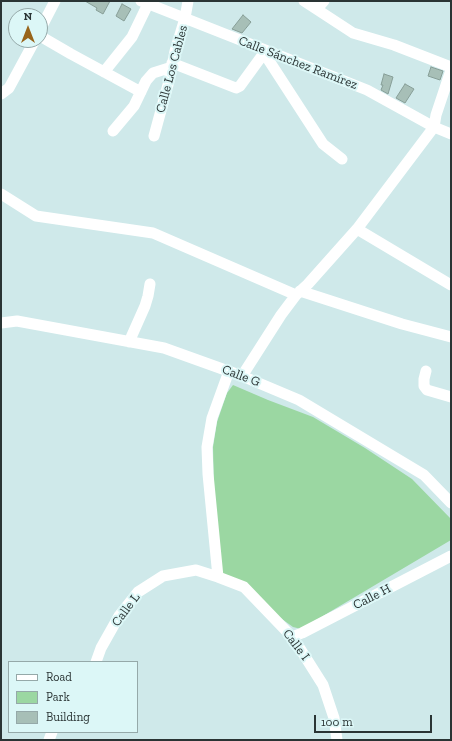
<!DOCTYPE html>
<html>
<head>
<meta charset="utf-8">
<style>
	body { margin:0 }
	#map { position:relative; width:452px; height:741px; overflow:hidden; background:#cfe9ea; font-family:"Zilla Slab",serif }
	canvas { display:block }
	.frame { position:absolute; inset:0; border:2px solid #2a3434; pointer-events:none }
	.legend { position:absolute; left:8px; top:661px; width:130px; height:72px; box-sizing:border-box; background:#dcf7f7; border:1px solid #95a9a9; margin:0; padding:5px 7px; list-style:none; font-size:12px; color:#2a3434 }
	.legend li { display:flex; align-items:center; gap:8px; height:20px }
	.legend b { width:20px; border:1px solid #95a9a9 }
	.north { position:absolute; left:8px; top:8px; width:40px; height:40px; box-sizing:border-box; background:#dcf7f7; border:1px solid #95a9a9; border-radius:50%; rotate:0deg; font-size:11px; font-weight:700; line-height:16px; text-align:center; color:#2a3434 }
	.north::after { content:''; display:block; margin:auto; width:14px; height:18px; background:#98641a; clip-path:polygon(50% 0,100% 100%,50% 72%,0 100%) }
	.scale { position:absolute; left:314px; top:715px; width:118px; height:18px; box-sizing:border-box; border:2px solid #2a3434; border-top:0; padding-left:5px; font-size:12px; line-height:14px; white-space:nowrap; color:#2a3434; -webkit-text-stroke:3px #dcf7f7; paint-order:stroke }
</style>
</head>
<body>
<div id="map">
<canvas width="452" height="741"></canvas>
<div class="frame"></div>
<ul class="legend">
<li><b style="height:5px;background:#fff"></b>Road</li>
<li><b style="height:11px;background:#9bd7a2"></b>Park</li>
<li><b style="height:11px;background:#a7bfb7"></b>Building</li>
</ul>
<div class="north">N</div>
<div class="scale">100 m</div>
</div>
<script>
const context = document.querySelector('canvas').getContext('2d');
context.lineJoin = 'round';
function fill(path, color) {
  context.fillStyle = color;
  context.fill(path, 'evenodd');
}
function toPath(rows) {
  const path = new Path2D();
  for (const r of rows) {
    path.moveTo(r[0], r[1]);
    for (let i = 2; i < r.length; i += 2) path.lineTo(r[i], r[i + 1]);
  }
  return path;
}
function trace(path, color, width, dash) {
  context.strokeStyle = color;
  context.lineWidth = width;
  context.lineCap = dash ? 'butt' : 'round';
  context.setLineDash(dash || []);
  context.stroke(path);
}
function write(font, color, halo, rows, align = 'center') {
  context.font = font + ' "Zilla Slab",serif';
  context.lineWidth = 4;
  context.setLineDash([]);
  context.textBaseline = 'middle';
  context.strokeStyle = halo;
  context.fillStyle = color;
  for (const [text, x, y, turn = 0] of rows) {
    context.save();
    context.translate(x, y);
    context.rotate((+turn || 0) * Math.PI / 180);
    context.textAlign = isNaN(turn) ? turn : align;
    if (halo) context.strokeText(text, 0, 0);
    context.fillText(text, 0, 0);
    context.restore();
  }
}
fill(toPath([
	[233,385,268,400,313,417,365,448,412,479,451,519,451,540,301,629,293,627,221,575,214,490,213,447,217,422,227,393]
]), '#9bd7a2');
const building = toPath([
	[85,1,110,1,103,14,96,10,97,8,85,1],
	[122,4,131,9,124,21,116,16,122,4],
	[243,15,251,22,242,33,232,29,243,15],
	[431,67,443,71,440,80,428,76,431,67],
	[384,74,393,77,388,94,381,90,383,85,381,85,384,74],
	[405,84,414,89,405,103,396,98,405,84]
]);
fill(building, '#a7bfb7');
trace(building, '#879e97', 1);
trace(toPath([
	[141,1,367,90,434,127,451,134],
	[304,1,353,33,394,45,451,67],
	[317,9,324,1],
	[40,30,55,1],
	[40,36,71,54,141,92],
	[260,48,264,53,323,144,342,159],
	[172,63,236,88,240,86,264,53],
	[104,72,132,37,148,4],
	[1,94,9,88,35,40],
	[113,131,134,106,146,81,153,73,172,67],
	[154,136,169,81,175,51,185,18,188,1],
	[1,194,36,216,153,233,296,295],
	[357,229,451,285],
	[300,291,402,324,451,337],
	[1,323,17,321,164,348,242,376,299,400,424,475,451,503],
	[129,342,145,306,148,296,150,284],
	[426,371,424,379,424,386,427,390,451,397],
	[242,376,281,315,296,295,308,284,357,229,434,127,436,115,451,70],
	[218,577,208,474,207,447,212,418,229,371],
	[292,637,302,633,451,556],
	[96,662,101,648,119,616,138,592,163,576,196,570,218,577,244,587,292,637,299,647,323,685,334,718,337,740],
	[49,740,52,732]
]), '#fff', 11);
write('13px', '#2a3434', '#dcf7f7', [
	["Calle Sánchez Ramírez",298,63,21],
	["Calle Los Cables",172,69,-75],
	["Calle G",241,376,21],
	["Calle H",372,597,-27],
	["Calle L",126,610,-53],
	["Calle I",296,645,53]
]);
</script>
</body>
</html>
